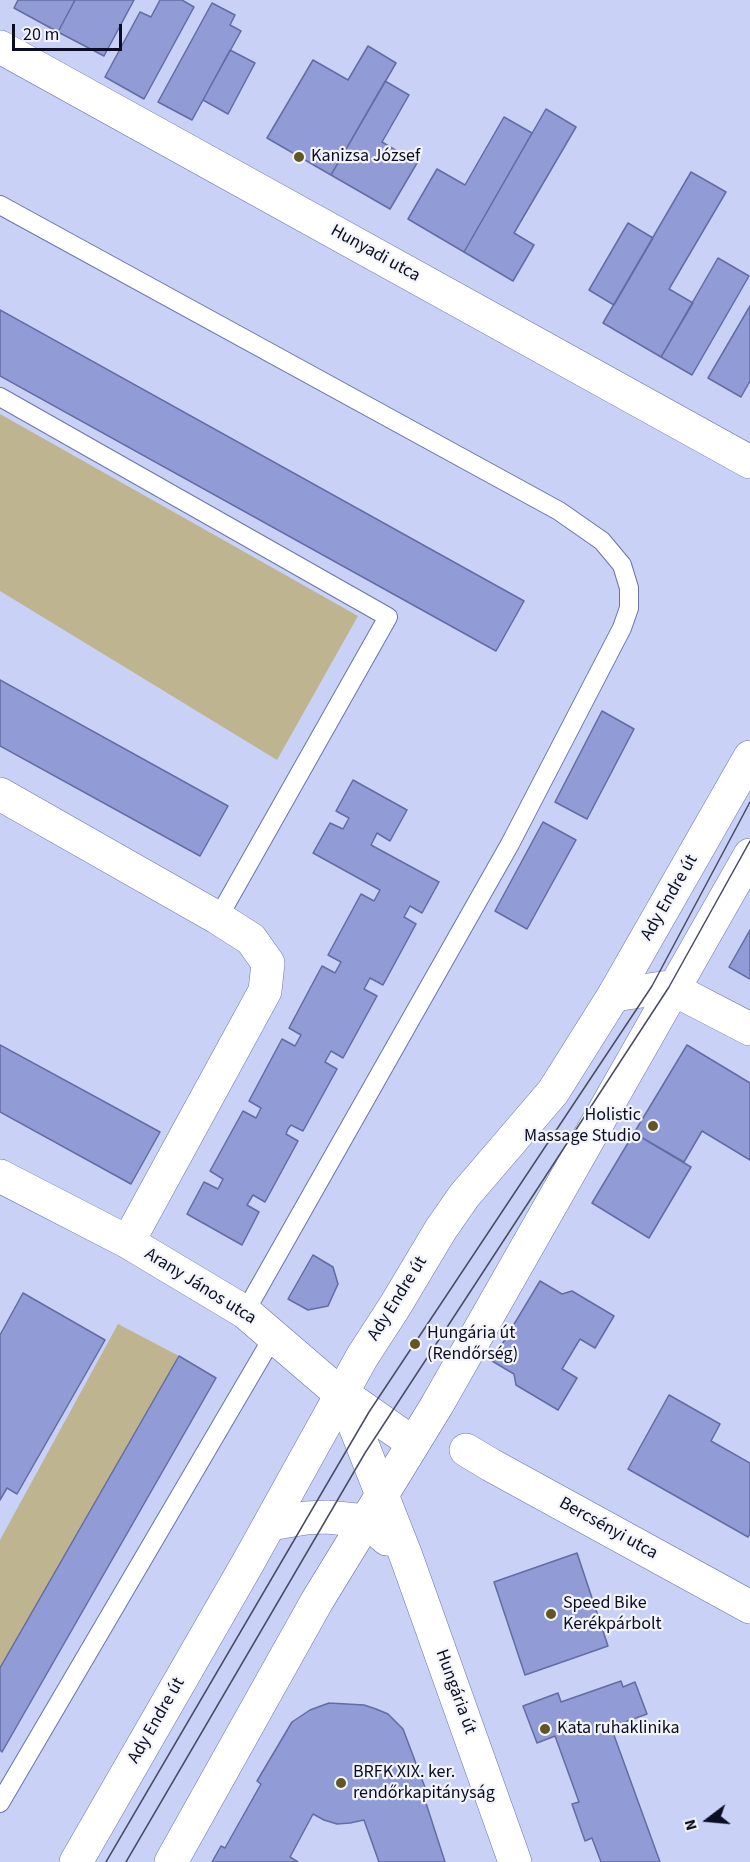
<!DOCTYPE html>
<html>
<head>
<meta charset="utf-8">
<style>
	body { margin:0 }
	#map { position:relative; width:750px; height:1862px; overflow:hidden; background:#c9d1f6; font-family:"Source Sans 3",sans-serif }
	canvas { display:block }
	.north { position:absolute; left:678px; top:1790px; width:60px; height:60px; -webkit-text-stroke:4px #f2f4fa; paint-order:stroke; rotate:254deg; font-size:16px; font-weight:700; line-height:24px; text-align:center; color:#0b0d22 }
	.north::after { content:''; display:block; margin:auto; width:21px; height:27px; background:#0b0d22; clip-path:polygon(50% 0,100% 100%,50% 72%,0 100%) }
	.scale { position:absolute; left:12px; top:24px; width:110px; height:27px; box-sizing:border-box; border:3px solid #0b0d22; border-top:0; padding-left:8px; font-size:18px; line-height:21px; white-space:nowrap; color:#0b0d22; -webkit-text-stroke:4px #f2f4fa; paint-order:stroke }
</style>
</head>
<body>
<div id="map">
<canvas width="750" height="1862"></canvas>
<div class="north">N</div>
<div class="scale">20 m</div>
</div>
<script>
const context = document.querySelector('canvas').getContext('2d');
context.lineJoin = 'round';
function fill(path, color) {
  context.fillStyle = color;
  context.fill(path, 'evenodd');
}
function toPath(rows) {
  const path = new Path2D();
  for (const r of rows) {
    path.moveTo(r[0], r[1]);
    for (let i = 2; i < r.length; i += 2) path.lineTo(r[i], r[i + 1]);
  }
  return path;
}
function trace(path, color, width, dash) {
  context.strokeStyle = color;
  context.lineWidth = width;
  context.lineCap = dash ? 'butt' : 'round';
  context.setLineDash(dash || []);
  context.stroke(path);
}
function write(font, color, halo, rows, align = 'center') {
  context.font = font + ' "Source Sans 3",sans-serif';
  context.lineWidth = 4.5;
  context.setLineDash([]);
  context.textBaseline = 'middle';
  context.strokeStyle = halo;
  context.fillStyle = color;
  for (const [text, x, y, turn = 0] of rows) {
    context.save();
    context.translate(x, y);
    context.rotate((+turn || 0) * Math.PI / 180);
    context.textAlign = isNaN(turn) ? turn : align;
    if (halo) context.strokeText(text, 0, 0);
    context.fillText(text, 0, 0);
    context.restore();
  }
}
fill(toPath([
	[0,414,358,616,277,760,0,591],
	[118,1324,179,1356,0,1668,0,1540]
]), '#beb590');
const building = toPath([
	[18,0,75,0,58,32,14,8,18,0],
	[75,0,134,0,104,56,58,32,75,0],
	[160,0,182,0,194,7,144,99,105,77,140,12,151,17,160,0],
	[212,3,235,15,230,25,241,31,192,120,158,102,212,3],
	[368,46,396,63,331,175,267,138,313,60,348,80,368,46],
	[230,50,255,63,228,114,203,100,230,50],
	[385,81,409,95,382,142,417,163,390,209,331,175,385,81],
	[546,109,576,127,514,233,534,245,513,281,464,252,546,109],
	[504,117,532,133,464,252,408,219,437,169,465,185,504,117],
	[691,172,726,192,669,289,693,303,661,357,603,323,691,172],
	[628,223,653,238,614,305,589,290,628,223],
	[718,258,749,276,692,375,661,357,718,258],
	[750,306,750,381,741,397,708,378,750,306],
	[0,310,524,601,496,651,0,376,0,310],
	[0,680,228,806,200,856,0,746,0,680],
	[602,711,634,729,587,819,555,802,602,711],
	[353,780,407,810,390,841,377,833,371,845,439,882,422,913,410,906,404,917,416,924,383,985,370,978,364,989,377,996,343,1058,331,1051,325,1062,337,1069,303,1131,291,1125,288,1129,286,1134,298,1141,265,1202,253,1195,247,1205,259,1212,242,1245,187,1214,204,1182,218,1189,223,1179,210,1171,243,1111,256,1118,261,1108,249,1101,282,1039,295,1046,301,1035,289,1028,322,966,335,973,341,962,328,955,361,894,374,901,380,890,313,853,330,823,343,829,349,818,336,811,353,780],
	[543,822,576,840,527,929,495,911,543,822],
	[750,930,750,979,729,967,750,930],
	[0,1045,160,1132,131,1184,0,1112,0,1045],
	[687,1045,750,1083,750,1160,702,1131,684,1162,634,1133,687,1045],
	[634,1133,691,1167,649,1238,592,1203,634,1133],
	[313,1255,333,1267,338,1284,328,1306,308,1310,288,1299,313,1255],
	[540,1281,562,1294,572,1291,614,1316,595,1348,580,1339,562,1369,577,1378,558,1410,516,1385,514,1374,492,1361,540,1281],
	[23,1293,105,1340,17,1494,7,1488,0,1500,0,1335,23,1293],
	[179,1356,216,1378,2,1752,0,1750,0,1668,179,1356],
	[669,1395,720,1424,711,1441,750,1463,750,1534,748,1537,628,1469,669,1395],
	[577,1553,608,1646,525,1675,494,1582,577,1553],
	[621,1681,623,1687,635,1682,647,1714,611,1727,660,1862,601,1862,592,1838,585,1841,572,1804,579,1802,555,1736,537,1743,523,1706,558,1693,561,1702,621,1681],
	[329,1703,364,1705,376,1709,388,1714,403,1729,429,1798,425,1800,445,1862,379,1862,364,1820,350,1823,337,1824,324,1820,313,1814,290,1857,298,1862,212,1862,221,1846,225,1848,261,1784,257,1781,292,1722,310,1710,329,1703]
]);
fill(building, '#919cd6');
trace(building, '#636ca3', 1.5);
const lane = toPath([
	[0,205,559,511,602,541,622,565,629,588,629,608,622,628,510,844,245,1312],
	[0,397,388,617,218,918],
	[0,1803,273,1337]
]);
const street = toPath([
	[0,47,750,462],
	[0,794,218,918,251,939,268,963,265,991,128,1242],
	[614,995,669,987,750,1029],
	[0,1176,128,1242,245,1312,330,1385,413,1443],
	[342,1393,406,1556,515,1862],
	[466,1450,491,1465,750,1607],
	[270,1524,306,1518,327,1517,366,1521,387,1539]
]);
const secondary = toPath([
	[76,1862,249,1561,362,1357,395,1306,441,1229,464,1196,553,1092,614,995,750,757],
	[171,1862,317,1601,437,1405,750,855]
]);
trace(lane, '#6b74ac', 20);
trace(street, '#6b74ac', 34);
trace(secondary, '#6b74ac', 34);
trace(lane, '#fff', 18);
trace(street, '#fff', 33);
trace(secondary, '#fff', 33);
trace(toPath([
	[106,1862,369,1412,652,986,750,802],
	[126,1862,365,1453,669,987,750,841]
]), '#474b65', 1.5);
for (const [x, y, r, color] of [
	[299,157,6,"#625623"],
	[653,1126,6,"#625623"],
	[415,1344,6,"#625623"],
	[551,1614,6,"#625623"],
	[545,1729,6,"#625623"],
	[341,1783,6,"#625623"]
]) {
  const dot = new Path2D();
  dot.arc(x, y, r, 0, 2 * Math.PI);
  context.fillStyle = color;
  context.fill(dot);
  trace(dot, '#f2f4fa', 2);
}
write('18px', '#0b0d22', '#f2f4fa', [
	["Kanizsa József",311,157],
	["Holistic",641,1116,"right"],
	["Massage Studio",641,1137,"right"],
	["Hungária út",427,1334],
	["(Rendőrség)",427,1355],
	["Speed Bike",563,1604],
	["Kerékpárbolt",563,1625],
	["Kata ruhaklinika",557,1729],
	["BRFK XIX. ker.",353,1773],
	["rendőrkapitányság",353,1794]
], 'left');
write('18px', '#0b0d22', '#f2f4fa', [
	["Hunyadi utca",375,254,29],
	["Ady Endre út",670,898,-60],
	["Arany János utca",200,1287,32],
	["Ady Endre út",398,1299,-58],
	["Bercsényi utca",608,1529,29],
	["Hungária út",455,1692,70],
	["Ady Endre út",157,1721,-60]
]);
</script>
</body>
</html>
